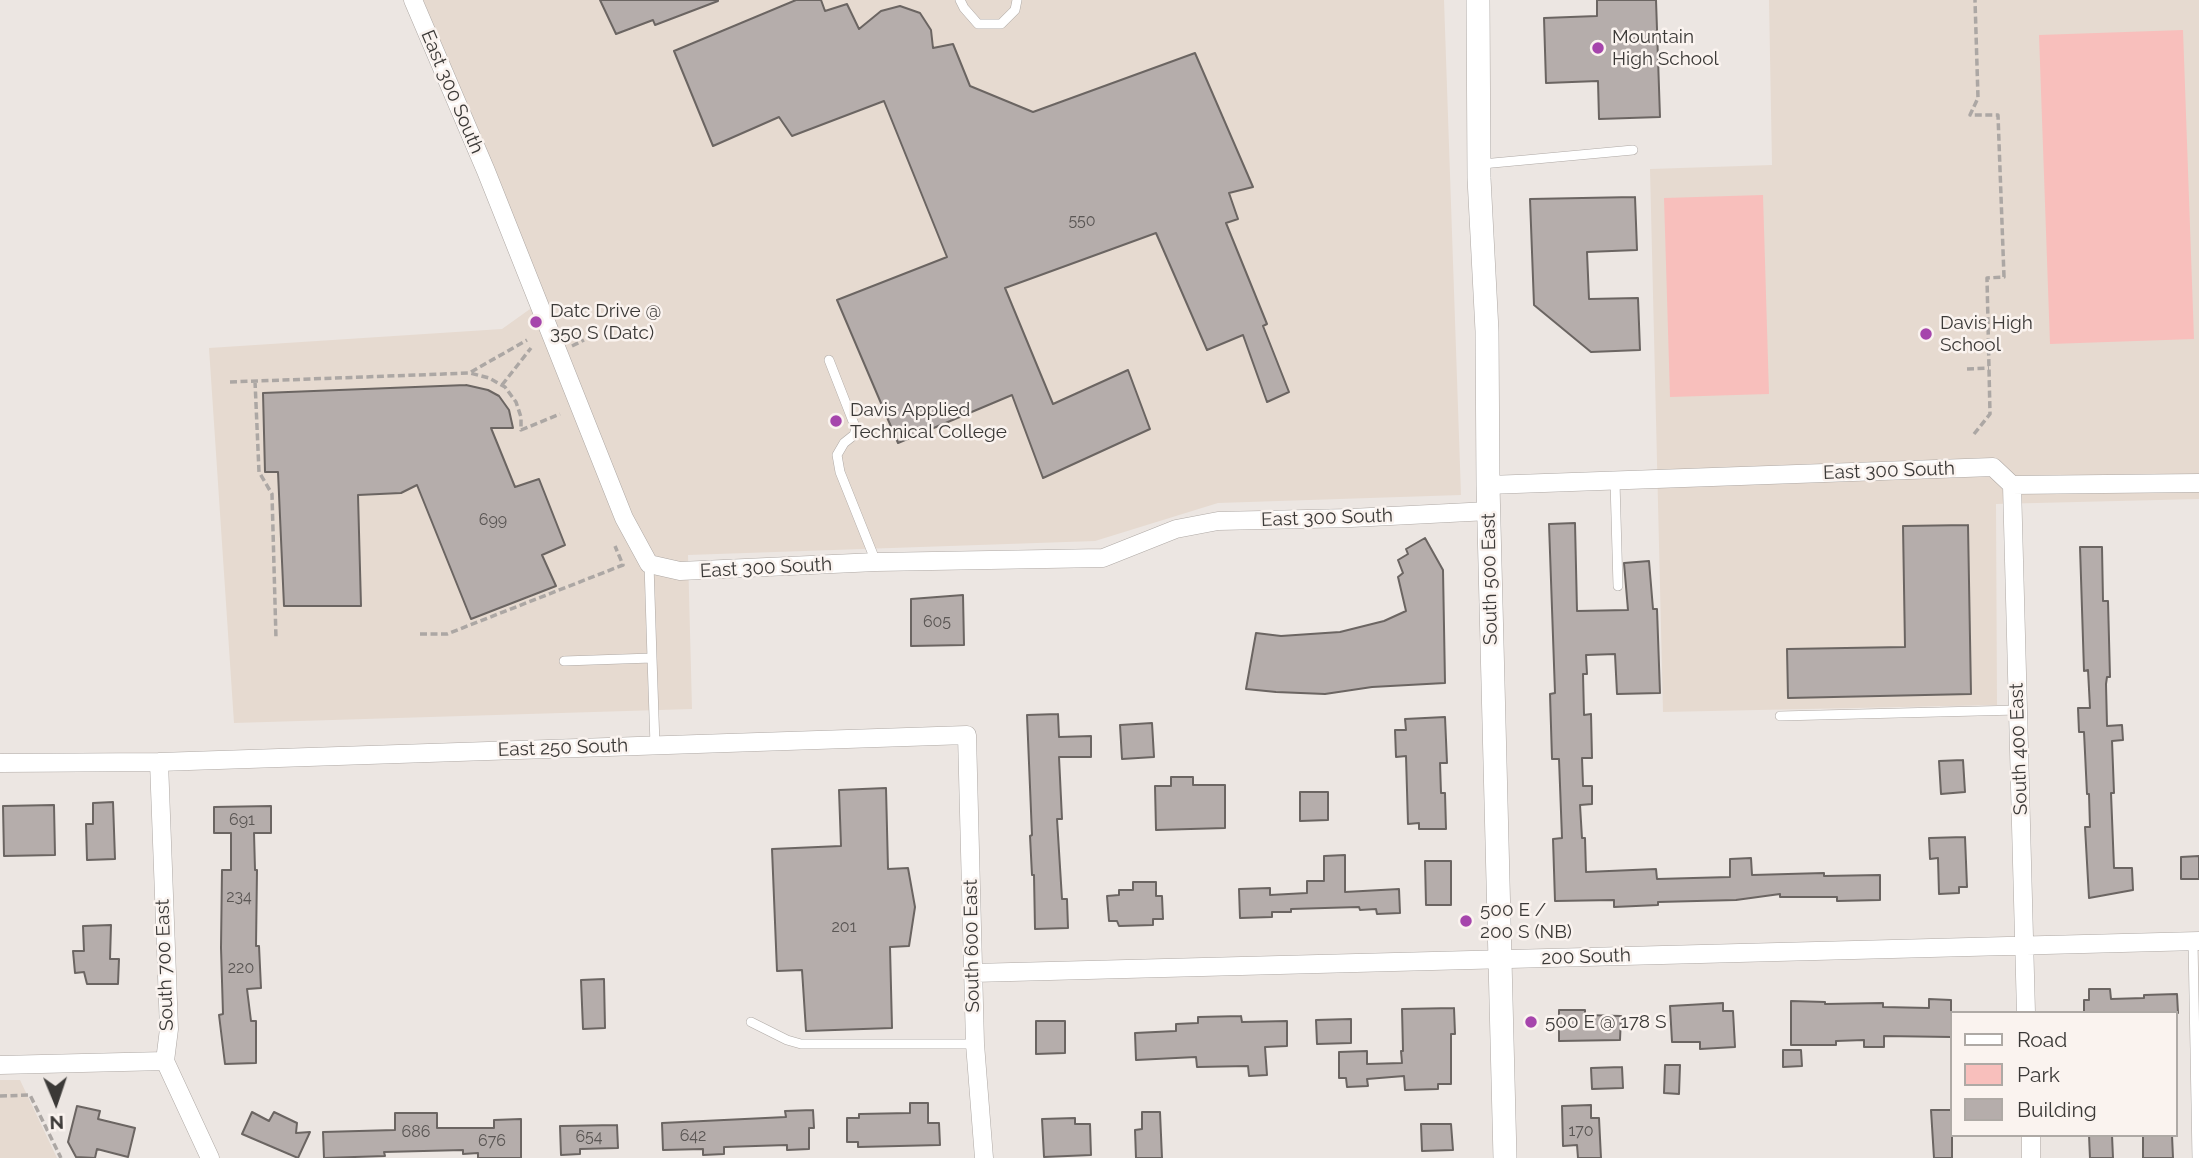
<!DOCTYPE html>
<html>
<head>
<meta charset="utf-8">
<style>
	body { margin:0 }
	#map { position:relative; width:2199px; height:1158px; overflow:hidden; background:#ece6e2; font-family:Raleway,sans-serif }
	canvas { display:block }
	.legend { position:absolute; left:1950px; top:1011px; width:228px; height:126px; box-sizing:border-box; background:#faf3ef; border:2px solid #aea9a5; margin:0; padding:9px 12px; list-style:none; font-size:21px; color:#3b3937 }
	.legend li { display:flex; align-items:center; gap:14px; height:35px }
	.legend b { width:35px; border:2px solid #aea9a5 }
	.north { position:absolute; left:21px; top:1067px; width:70px; height:70px; -webkit-text-stroke:5px #faf3ef; paint-order:stroke; rotate:178deg; font-size:19px; font-weight:700; line-height:28px; text-align:center; color:#3b3937 }
	.north::after { content:''; display:block; margin:auto; width:24px; height:32px; background:#3b3937; clip-path:polygon(50% 0,100% 100%,50% 72%,0 100%) }
</style>
</head>
<body>
<div id="map">
<canvas width="2199" height="1158"></canvas>
<ul class="legend">
<li><b style="height:9px;background:#fff"></b>Road</li>
<li><b style="height:19px;background:#f8bfbc"></b>Park</li>
<li><b style="height:19px;background:#b5adab"></b>Building</li>
</ul>
<div class="north">N</div>
</div>
<script>
const context = document.querySelector('canvas').getContext('2d');
context.lineJoin = 'round';
function fill(path, color) {
  context.fillStyle = color;
  context.fill(path, 'evenodd');
}
function toPath(rows) {
  const path = new Path2D();
  for (const r of rows) {
    path.moveTo(r[0], r[1]);
    for (let i = 2; i < r.length; i += 2) path.lineTo(r[i], r[i + 1]);
  }
  return path;
}
function trace(path, color, width, dash) {
  context.strokeStyle = color;
  context.lineWidth = width;
  context.lineCap = dash ? 'butt' : 'round';
  context.setLineDash(dash || []);
  context.stroke(path);
}
function write(font, color, halo, rows, align = 'center') {
  context.font = font + ' Raleway,sans-serif';
  context.lineWidth = 5;
  context.setLineDash([]);
  context.textBaseline = 'middle';
  context.strokeStyle = halo;
  context.fillStyle = color;
  for (const [text, x, y, turn = 0] of rows) {
    context.save();
    context.translate(x, y);
    context.rotate((+turn || 0) * Math.PI / 180);
    context.textAlign = isNaN(turn) ? turn : align;
    if (halo) context.strokeText(text, 0, 0);
    context.fillText(text, 0, 0);
    context.restore();
  }
}
fill(toPath([
	[423,0,1444,0,1461,495,1218,503,1095,541,688,555,692,709,234,723,209,348,502,329,544,299],
	[1769,0,2199,0,2199,499,1996,504,1997,705,1663,712,1650,169,1772,165],
	[0,1080,20,1080,57,1158,0,1158]
]), '#e6dad0');
fill(toPath([
	[2183,30,2194,339,2050,344,2039,35],
	[1763,195,1769,394,1670,397,1664,198]
]), '#f8bfbc');
const building = toPath([
	[600,0,718,0,718,1,655,25,653,20,616,34,600,0],
	[796,0,821,0,825,11,847,4,859,29,881,11,900,6,920,13,931,30,933,48,953,44,970,86,1033,112,1195,53,1253,187,1229,193,1238,219,1226,223,1267,324,1263,326,1289,392,1267,402,1243,335,1207,350,1156,233,1005,288,1053,404,1128,370,1150,429,1043,478,1012,395,898,443,837,300,947,257,884,101,792,136,779,117,713,146,674,51,796,0],
	[1597,0,1656,0,1660,117,1599,119,1598,81,1546,83,1544,18,1597,16,1597,0],
	[1635,197,1637,250,1587,252,1589,299,1638,298,1640,350,1591,352,1534,305,1530,199,1635,197],
	[466,385,488,390,499,396,509,410,513,428,491,428,515,487,539,479,565,545,542,555,556,586,471,619,417,485,401,493,358,495,361,606,284,606,278,472,265,472,263,393,466,385],
	[1575,523,1577,611,1628,610,1624,563,1649,561,1653,609,1657,609,1660,693,1617,694,1615,654,1586,655,1587,674,1583,674,1584,715,1591,714,1592,758,1582,758,1583,786,1592,786,1592,804,1580,805,1582,838,1585,838,1586,872,1656,869,1657,879,1730,877,1730,859,1751,858,1752,875,1824,873,1824,876,1880,875,1880,900,1837,901,1837,897,1780,897,1780,894,1736,900,1658,902,1658,905,1614,907,1614,900,1555,901,1553,839,1562,838,1559,759,1552,759,1550,694,1555,693,1549,524,1575,523],
	[1968,525,1971,694,1788,698,1787,649,1905,647,1903,526,1968,525],
	[1425,538,1443,570,1445,683,1372,687,1325,694,1276,692,1246,689,1256,633,1281,636,1340,632,1384,621,1406,611,1398,577,1403,573,1398,560,1408,554,1406,549,1425,538],
	[2080,547,2102,547,2103,601,2108,601,2110,677,2107,677,2106,684,2107,726,2122,725,2123,740,2112,741,2114,793,2111,793,2114,868,2132,868,2133,890,2089,898,2085,827,2090,827,2089,794,2087,794,2084,732,2079,732,2078,708,2090,708,2088,670,2084,671,2080,547],
	[963,595,964,645,911,646,911,599,963,595],
	[1058,714,1059,737,1091,736,1091,757,1059,757,1062,819,1057,819,1062,899,1067,899,1068,928,1035,929,1034,875,1032,875,1030,836,1032,835,1027,715,1058,714],
	[1445,717,1447,763,1440,763,1441,793,1445,793,1446,829,1419,829,1419,823,1408,824,1406,756,1396,757,1395,730,1406,730,1405,719,1445,717],
	[1152,723,1154,757,1122,759,1120,725,1152,723],
	[1963,760,1965,792,1941,794,1939,761,1963,760],
	[1171,777,1193,777,1193,785,1225,785,1225,828,1156,830,1155,786,1171,786,1171,777],
	[886,788,888,869,908,868,915,907,909,946,890,947,892,1028,806,1031,802,970,777,971,772,849,841,846,839,790,886,788],
	[1300,792,1328,792,1328,820,1300,821,1300,792],
	[113,802,115,859,87,860,86,824,93,824,93,803,113,802],
	[54,805,55,855,4,856,3,806,54,805],
	[271,806,271,833,254,833,255,870,257,870,256,946,259,946,261,988,247,989,251,1021,256,1021,256,1063,225,1064,219,1015,223,1014,221,948,222,870,231,870,231,833,214,833,214,807,271,806],
	[1965,837,1967,887,1959,887,1959,893,1939,894,1938,858,1930,859,1929,838,1965,837],
	[1345,855,1345,892,1399,889,1400,913,1377,914,1376,909,1360,910,1359,907,1291,909,1291,912,1272,912,1272,917,1240,918,1239,889,1270,888,1270,895,1307,893,1307,881,1324,881,1324,856,1345,855],
	[2199,856,2199,879,2181,879,2181,857,2199,856],
	[1425,861,1451,861,1451,905,1426,905,1425,861],
	[1133,882,1156,882,1156,896,1162,896,1163,919,1153,919,1153,925,1119,926,1117,921,1109,921,1107,896,1119,895,1119,890,1133,890,1133,882],
	[111,925,110,959,119,959,118,984,87,984,84,972,75,973,73,951,84,951,83,926,111,925],
	[604,979,605,1028,583,1029,581,980,604,979],
	[2089,989,2110,989,2111,999,2144,998,2144,995,2177,994,2178,1013,2084,1013,2084,1000,2089,1000,2089,989],
	[1929,999,1951,1000,1951,1037,1884,1036,1884,1047,1864,1047,1864,1040,1836,1041,1836,1045,1791,1045,1791,1001,1825,1002,1825,1004,1883,1003,1883,1007,1929,1008,1929,999],
	[1723,1003,1723,1011,1733,1011,1735,1047,1700,1049,1700,1042,1672,1042,1670,1006,1723,1003],
	[1454,1008,1455,1034,1451,1034,1451,1084,1438,1084,1438,1089,1405,1090,1404,1076,1367,1079,1368,1086,1347,1087,1346,1078,1339,1078,1339,1052,1367,1051,1367,1064,1402,1063,1401,1051,1403,1051,1402,1009,1454,1008],
	[1559,1010,1585,1010,1585,1015,1621,1016,1620,1040,1559,1041,1559,1010],
	[1241,1016,1242,1022,1287,1021,1287,1046,1265,1047,1267,1075,1249,1076,1248,1066,1197,1067,1196,1057,1136,1060,1135,1033,1176,1031,1176,1024,1198,1023,1198,1017,1241,1016],
	[1351,1019,1351,1043,1317,1044,1316,1020,1351,1019],
	[1036,1021,1065,1021,1065,1053,1036,1054,1036,1021],
	[1783,1050,1801,1050,1802,1066,1783,1067,1783,1050],
	[1665,1065,1680,1065,1679,1094,1664,1093,1665,1065],
	[1622,1067,1623,1088,1592,1089,1591,1068,1622,1067],
	[910,1103,928,1103,928,1123,939,1123,940,1145,858,1147,858,1142,847,1142,847,1118,859,1118,859,1114,910,1113,910,1103],
	[1591,1105,1591,1118,1599,1118,1601,1158,1578,1158,1577,1145,1563,1146,1562,1106,1591,1105],
	[77,1106,100,1111,98,1119,135,1128,128,1157,97,1149,95,1158,76,1157,68,1142,77,1106],
	[813,1110,814,1128,809,1128,809,1149,787,1150,787,1145,724,1147,724,1154,703,1155,703,1149,663,1150,662,1123,786,1117,785,1111,813,1110],
	[1931,1110,1952,1110,1952,1158,1934,1158,1931,1110],
	[252,1112,269,1121,274,1112,297,1123,296,1133,310,1132,298,1158,242,1134,252,1112],
	[1142,1112,1160,1112,1162,1158,1136,1158,1135,1130,1142,1129,1142,1112],
	[395,1113,437,1113,437,1128,494,1128,494,1120,521,1119,521,1158,478,1158,478,1153,463,1154,463,1150,384,1152,385,1156,324,1158,323,1132,395,1130,395,1113],
	[1075,1118,1075,1124,1090,1124,1091,1155,1044,1157,1042,1119,1075,1118],
	[1421,1124,1451,1124,1453,1150,1422,1151,1421,1124],
	[617,1125,618,1148,580,1149,580,1154,561,1155,560,1126,617,1125],
	[2089,1135,2112,1135,2113,1158,2090,1158,2089,1135],
	[2143,1135,2172,1135,2173,1158,2143,1158,2143,1135]
]);
fill(building, '#b5adab');
trace(building, '#6b6562', 2);
const service = toPath([
	[960,0,964,8,978,24,1001,24,1015,10,1017,0],
	[1482,164,1633,150],
	[829,360,856,429,854,435,844,443,837,455,840,472,876,562],
	[1615,482,1618,586],
	[652,658,655,745],
	[564,661,652,658,649,564],
	[1780,716,2018,710],
	[2193,941,2197,1158],
	[751,1022,787,1040,801,1044,975,1044]
]);
const minor = toPath([
	[413,0,486,171,624,518,649,564,680,571,876,562,1103,558,1176,529,1218,521,1351,518,1489,511],
	[1488,485,1993,467,2012,485,2199,483],
	[2012,485,2026,1013],
	[159,762,169,1029,165,1061,210,1158],
	[0,763,159,762,967,735,975,1044,984,1158],
	[973,973,2199,941],
	[0,1065,165,1061],
	[2031,1135,2031,1158]
]);
const tertiary = toPath([
	[1478,0,1479,178,1487,331,1488,485,1505,1158]
]);
trace(service, '#aea8a4', 10);
trace(minor, '#aea8a4', 19);
trace(tertiary, '#aea8a4', 24);
trace(toPath([
	[572,346,584,340],
	[1967,369,1989,368],
	[471,372,527,340],
	[255,381,259,472,272,494,276,639],
	[230,382,470,373,489,378,505,387,516,402,521,417,521,430,560,414],
	[502,385,531,348],
	[1974,434,1990,414,1987,278,2004,277,1998,115,1970,115,1978,98,1975,0],
	[420,634,447,634,623,565,615,546],
	[0,1096,30,1095,61,1158]
]), '#aca7a4', 3.5, [7, 3.5]);
trace(service, '#fff', 9);
trace(minor, '#fff', 18);
trace(tertiary, '#fff', 23);
for (const [x, y, r, color] of [
	[1598,48,7,"#a645ac"],
	[536,322,7,"#a645ac"],
	[1926,334,7,"#a645ac"],
	[836,421,7,"#a645ac"],
	[1466,921,7,"#a645ac"],
	[1531,1022,7,"#a645ac"]
]) {
  const dot = new Path2D();
  dot.arc(x, y, r, 0, 2 * Math.PI);
  context.fillStyle = color;
  context.fill(dot);
  trace(dot, '#faf3ef', 2.5);
}
write('16px', '#5a5654', null, [
	["550",1082,221],
	["699",493,520],
	["605",937,622],
	["691",242,820],
	["234",239,897],
	["201",844,927],
	["220",241,968],
	["170",1581,1131],
	["686",416,1132],
	["642",693,1136],
	["654",589,1137],
	["676",492,1141]
]);
write('19px', '#3b3937', '#faf3ef', [
	["Mountain",1612,37],
	["High School",1612,59],
	["Datc Drive @",550,311],
	["350 S (Datc)",550,333],
	["Davis High",1940,323],
	["School",1940,345],
	["Davis Applied",850,410],
	["Technical College",850,432],
	["500 E /",1480,910],
	["200 S (NB)",1480,932],
	["500 E @ 178 S",1545,1022]
], 'left');
write('19px', '#3b3937', '#faf3ef', [
	["East 300 South",452,92,67],
	["East 300 South",1889,471,-2],
	["East 300 South",1327,518,-2],
	["East 300 South",766,568,-3],
	["South 500 East",1490,579,-91],
	["East 250 South",563,748,-2],
	["South 400 East",2019,749,-92],
	["South 600 East",972,946,-91],
	["200 South",1586,957,-2],
	["South 700 East",165,965,-92]
]);
</script>
</body>
</html>
